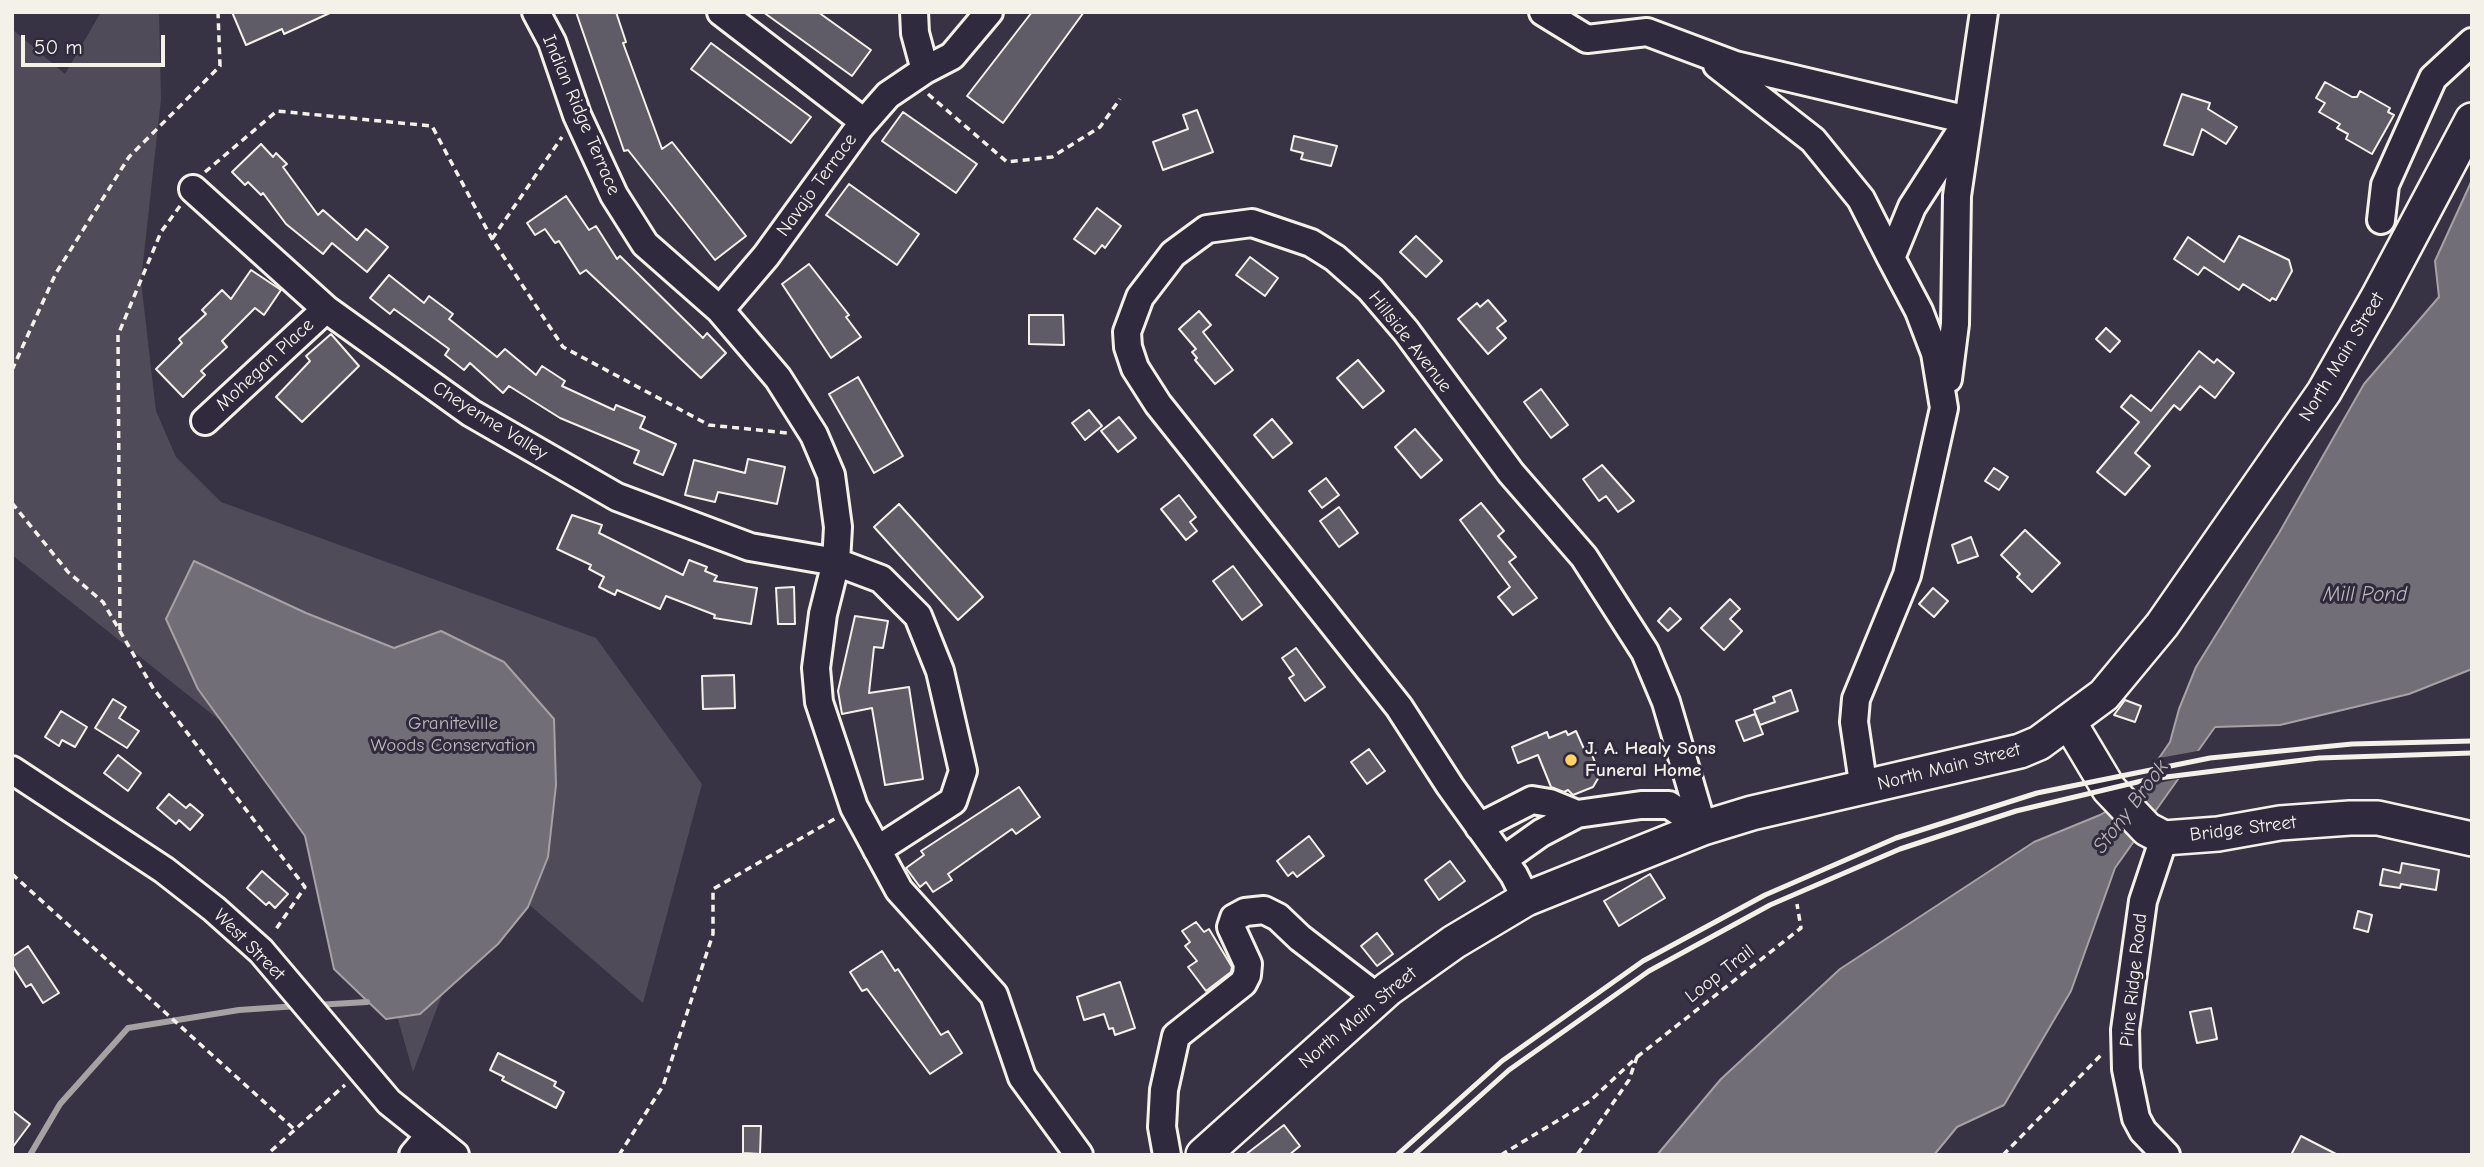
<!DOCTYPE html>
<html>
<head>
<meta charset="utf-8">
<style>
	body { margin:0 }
	#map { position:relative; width:2484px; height:1167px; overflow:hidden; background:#373244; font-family:"Comic Neue",sans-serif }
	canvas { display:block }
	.frame { position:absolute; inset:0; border:14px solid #f4f1e8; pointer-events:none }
	.scale { position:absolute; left:21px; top:35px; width:144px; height:32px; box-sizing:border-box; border:4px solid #f4f1e8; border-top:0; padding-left:9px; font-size:21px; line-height:24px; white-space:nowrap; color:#f4f1e8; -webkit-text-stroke:5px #2f2a3d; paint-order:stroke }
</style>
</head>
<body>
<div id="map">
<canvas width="2484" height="1167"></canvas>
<div class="frame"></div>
<div class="scale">50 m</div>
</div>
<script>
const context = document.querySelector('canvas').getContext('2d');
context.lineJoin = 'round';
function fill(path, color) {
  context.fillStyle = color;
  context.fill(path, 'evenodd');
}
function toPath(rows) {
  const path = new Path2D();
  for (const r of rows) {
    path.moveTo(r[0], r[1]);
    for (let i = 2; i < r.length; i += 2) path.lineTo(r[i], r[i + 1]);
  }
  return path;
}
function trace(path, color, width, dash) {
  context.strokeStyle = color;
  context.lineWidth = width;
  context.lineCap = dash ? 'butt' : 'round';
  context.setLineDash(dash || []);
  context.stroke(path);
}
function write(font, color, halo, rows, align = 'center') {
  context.font = font + ' "Comic Neue",sans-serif';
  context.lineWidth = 6;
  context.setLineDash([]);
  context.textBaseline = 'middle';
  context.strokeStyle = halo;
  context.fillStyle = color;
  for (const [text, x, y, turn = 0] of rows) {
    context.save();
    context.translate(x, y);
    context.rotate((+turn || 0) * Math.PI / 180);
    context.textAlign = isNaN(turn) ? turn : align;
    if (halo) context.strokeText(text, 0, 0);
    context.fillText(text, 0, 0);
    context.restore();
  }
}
fill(toPath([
	[101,12,159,12,161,99,141,281,156,411,176,457,221,502,596,638,702,784,643,1003,489,870,413,1072,340,816,12,555,12,29,65,74]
]), '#504b59');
const water = toPath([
	[2472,180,2472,669,2409,694,2280,725,2215,727,2115,868,2071,991,2004,1105,1957,1127,1934,1155,1657,1155,1721,1079,1840,969,2034,842,2100,815,2133,796,2170,742,2179,709,2196,667,2279,533,2364,384,2439,297,2435,261,2472,180],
	[194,561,306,613,394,648,441,631,504,662,554,719,556,785,548,857,528,907,498,944,420,1014,386,1019,334,969,305,836,198,689,166,619,194,561]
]);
fill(water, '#726e77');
trace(water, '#a6a2a4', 2);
fill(toPath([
	[2203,750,2183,778,2134,788,2154,759]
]), '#373244');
trace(toPath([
	[316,1005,367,1002],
	[30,1155,60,1104,128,1028,239,1010,298,1006]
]), '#a6a2a4', 6);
const building = toPath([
	[232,12,332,12,284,34,282,29,246,45,232,12],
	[576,12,616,12,626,42,623,43,662,149,672,142,746,236,715,260,628,150,624,151,576,12],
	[763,12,818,12,871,50,852,76,763,12],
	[1032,12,1084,12,1003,123,967,96,1032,12],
	[711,43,811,117,791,143,691,69,711,43],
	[2325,82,2352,97,2357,97,2360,91,2390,108,2388,112,2394,115,2372,154,2346,139,2348,134,2337,128,2340,124,2319,112,2325,103,2316,98,2325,82],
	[2182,94,2210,103,2208,109,2237,127,2226,144,2202,129,2193,155,2164,145,2182,94],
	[1197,110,1213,152,1163,170,1153,142,1188,129,1183,115,1197,110],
	[903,112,977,164,956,193,882,141,903,112],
	[1294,136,1337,146,1331,166,1301,159,1303,153,1291,150,1294,136],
	[261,144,273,157,276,153,287,164,283,167,318,215,323,210,357,240,366,229,388,247,367,272,332,243,323,254,286,224,263,193,261,195,248,182,245,185,232,172,261,144],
	[849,184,919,234,897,265,826,215,849,184],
	[566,196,589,230,596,226,617,259,620,256,703,338,707,333,726,353,701,378,586,270,580,274,559,241,555,243,545,229,535,235,527,223,566,196],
	[1097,208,1121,226,1105,248,1102,245,1095,254,1074,239,1097,208],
	[1416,236,1442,261,1426,277,1400,252,1416,236],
	[2239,236,2289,260,2292,271,2276,300,2272,298,2270,301,2243,284,2239,290,2204,267,2198,275,2174,259,2188,237,2224,262,2239,236],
	[1250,257,1278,278,1265,296,1236,275,1250,257],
	[809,264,849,315,846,317,861,337,831,358,782,284,809,264],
	[251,270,281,290,264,315,255,308,222,341,227,347,201,371,205,375,183,397,156,369,182,343,179,339,206,314,202,310,222,290,231,299,251,270],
	[389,275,424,303,429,296,453,314,449,319,497,357,505,349,536,375,542,366,565,381,562,386,614,410,616,405,645,417,640,428,676,444,663,475,634,463,639,451,560,418,509,386,503,393,470,363,464,370,445,355,449,349,394,309,390,314,370,298,389,275],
	[1488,300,1506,321,1497,328,1506,338,1488,354,1458,319,1477,303,1480,307,1488,300],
	[1199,311,1211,325,1203,332,1233,370,1215,384,1195,360,1197,358,1192,352,1196,349,1179,329,1199,311],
	[1029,315,1063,315,1064,345,1029,344,1029,315],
	[2106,328,2120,341,2110,352,2096,339,2106,328],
	[331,334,359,366,302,422,276,397,310,361,306,356,331,334],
	[2199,351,2214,363,2217,359,2234,373,2215,398,2200,386,2180,410,2174,405,2135,453,2150,466,2125,495,2097,472,2139,422,2121,407,2131,395,2151,411,2199,351],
	[1358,360,1384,391,1363,408,1337,378,1358,360],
	[858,377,903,456,874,473,829,394,858,377],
	[1541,389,1568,425,1551,438,1524,402,1541,389],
	[1089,410,1102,426,1085,440,1072,423,1089,410],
	[1119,417,1136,438,1118,452,1101,431,1119,417],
	[1272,419,1292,443,1273,458,1254,435,1272,419],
	[1415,429,1442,460,1421,478,1395,447,1415,429],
	[748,459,785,467,777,504,718,492,715,502,685,495,694,460,745,473,748,459],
	[1602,465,1634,501,1618,512,1606,496,1599,501,1583,479,1602,465],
	[1994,468,2008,477,1999,490,1985,481,1994,468],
	[1326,478,1339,495,1322,508,1309,491,1326,478],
	[1179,495,1196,517,1190,522,1197,531,1186,540,1161,509,1179,495],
	[1481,503,1504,531,1498,536,1516,557,1509,562,1537,598,1513,615,1498,597,1510,587,1460,520,1481,503],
	[899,504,983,597,958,620,874,527,899,504],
	[1339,507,1358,533,1339,547,1320,521,1339,507],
	[572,515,602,525,599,533,683,575,689,560,707,567,705,571,717,576,714,581,757,588,751,624,714,618,715,615,666,596,660,609,617,590,615,595,599,587,604,577,589,569,591,565,557,549,572,515],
	[2025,530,2060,563,2032,592,2017,577,2020,574,2001,555,2025,530],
	[1971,537,1978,556,1958,563,1952,545,1971,537],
	[1233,566,1262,605,1242,620,1213,581,1233,566],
	[794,587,795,624,778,624,776,588,794,587],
	[1933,588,1948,601,1934,617,1919,604,1933,588],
	[1730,599,1740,609,1730,619,1742,631,1724,650,1701,628,1730,599],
	[1670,608,1681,619,1668,631,1658,621,1670,608],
	[855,616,888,621,883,648,874,647,869,693,909,687,923,779,885,785,872,708,842,714,838,691,855,616],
	[1296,648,1325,687,1305,701,1289,678,1294,675,1282,658,1296,648],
	[734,675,735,708,703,709,702,676,734,675],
	[1791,690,1798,711,1760,725,1754,710,1775,702,1773,697,1791,690],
	[113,699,126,707,119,718,139,731,127,748,95,728,113,699],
	[2125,700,2141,706,2135,722,2114,715,2125,700],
	[61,711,87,727,75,747,62,740,59,746,45,737,61,711],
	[1755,714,1763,734,1744,741,1736,721,1755,714],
	[1566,731,1568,735,1576,731,1584,749,1589,747,1600,775,1593,787,1573,795,1568,790,1564,792,1551,787,1538,755,1518,763,1512,747,1547,732,1549,738,1566,731],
	[1369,749,1385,771,1367,784,1351,762,1369,749],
	[118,755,141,773,128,791,104,773,118,755],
	[1019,787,1040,817,1016,834,1012,829,948,874,952,880,933,892,926,882,920,887,906,868,924,855,921,851,1019,787],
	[169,794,186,808,190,804,203,815,190,830,179,820,176,824,157,808,169,794],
	[1309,836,1324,856,1297,877,1293,872,1288,876,1277,861,1309,836],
	[1450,861,1465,881,1439,900,1425,880,1450,861],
	[2402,863,2439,870,2436,890,2401,884,2400,888,2380,885,2383,869,2400,873,2402,863],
	[262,871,288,894,275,908,269,902,266,905,247,888,262,871],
	[1650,874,1665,898,1619,926,1604,901,1650,874],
	[2358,911,2372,915,2368,932,2354,928,2358,911],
	[1196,922,1204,932,1209,929,1232,967,1231,972,1206,991,1188,967,1197,961,1185,946,1190,942,1182,931,1196,922],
	[1377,933,1393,954,1377,966,1361,946,1377,933],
	[28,946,59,993,43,1003,31,984,26,987,12,965,12,957,28,946],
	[882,951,895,971,898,969,941,1035,948,1031,962,1053,930,1074,867,989,862,991,850,972,882,951],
	[1120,982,1135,1028,1115,1035,1113,1028,1109,1029,1104,1014,1084,1020,1077,997,1120,982],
	[2211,1008,2217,1039,2197,1043,2190,1012,2211,1008],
	[498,1053,556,1082,554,1086,564,1092,556,1108,502,1080,504,1077,490,1070,498,1053],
	[12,1110,30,1124,12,1148,12,1110],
	[1284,1125,1300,1146,1289,1155,1245,1155,1284,1125],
	[743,1126,761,1126,760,1154,743,1153,743,1126],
	[2301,1136,2338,1155,2291,1155,2301,1136]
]);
fill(building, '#5f5c67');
trace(building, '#f4f1e8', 2);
const minor = toPath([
	[536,12,552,42,577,115,614,195,645,244,720,310,778,378,814,435,831,475,838,527,836,562,823,614,816,668,819,702,854,807,899,890,994,995,1022,1077,1079,1155],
	[721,12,864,122],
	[914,12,915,33,925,70],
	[1543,12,1587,39,1647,32,1735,65,1968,120,1912,207,1891,258,1919,311,1935,353,1944,408,1907,575,1856,699,1854,722,1862,776,1867,787],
	[1717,65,1813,140,1861,199,1891,258],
	[193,189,326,309,471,413,617,497,750,547,836,562,881,579,918,616,940,671,963,771,953,801,877,850],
	[2381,220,2385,185,2433,78,2472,42],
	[720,310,766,256,859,128,888,95,925,70,952,56,989,12],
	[1948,379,1955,324,1957,196,1984,12],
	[205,421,326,309],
	[12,770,164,870,214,909,261,951,389,1102,455,1155],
	[1479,827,1532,800,1550,803,1577,814],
	[2164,838,2143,901,2125,1030,2126,1069,2136,1118,2143,1131,2166,1155],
	[1503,860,1541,833,1577,814,1641,805,1669,805,1703,828],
	[1526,899,1514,875,1450,786,1399,707,1158,404,1135,368,1128,347,1127,332,1140,297,1173,254,1207,229,1252,223,1311,243,1335,258,1370,289,1406,331,1511,473,1584,557,1645,652,1666,702,1703,828],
	[413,1155,430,1135],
	[1167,1155,1162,1127,1164,1090,1176,1036,1243,983,1247,975,1248,964,1231,927,1234,918,1245,912,1264,910,1278,917,1300,938,1378,998]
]);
const major = toPath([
	[2069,722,2109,789,2147,829,2164,838,2218,834,2280,823,2350,818,2378,818,2472,839],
	[1203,1155,1388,989,1454,942,1526,899,1703,828,1752,813,2020,751,2039,743,2104,695,2162,625,2324,392,2378,297,2472,120]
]);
trace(minor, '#f4f1e8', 32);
trace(major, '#f4f1e8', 38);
trace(toPath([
	[928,94,1007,162,1052,157,1100,127,1120,99],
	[205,172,277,111,432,126,492,239,563,347,709,425,787,433],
	[492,239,562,137],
	[12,370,56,273,129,157,220,66,218,12],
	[12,503,68,572,103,602,153,688,305,887,274,932],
	[120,630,118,335,161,232,180,206],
	[12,874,294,1129],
	[1637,1057,1801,928,1797,904],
	[271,1151,345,1085],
	[619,1155,663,1086,713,934,713,889,836,818],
	[1501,1155,1590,1101,1637,1057,1629,1080,1577,1155],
	[2003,1155,2102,1054]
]), '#f4f1e8', 3.5, [7, 5]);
trace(minor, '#2f2a3d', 26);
trace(major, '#2f2a3d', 33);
trace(toPath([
	[1397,1155,1502,1061,1643,961,1765,895,1896,838,2037,793,2210,758,2352,744,2472,741],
	[1414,1155,1509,1070,1649,971,1770,905,1900,849,2016,811,2150,779,2319,758,2472,753]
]), '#f4f1e8', 5);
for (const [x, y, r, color] of [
	[1571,760,7,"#ffd166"]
]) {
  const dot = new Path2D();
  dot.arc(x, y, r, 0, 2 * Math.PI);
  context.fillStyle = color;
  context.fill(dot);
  trace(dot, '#2f2a3d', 2.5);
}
write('19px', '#f4f1e8', '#2f2a3d', [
	["Indian Ridge Terrace",581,115,67],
	["Navajo Terrace",817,185,-54],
	["Hillside Avenue",1410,342,52],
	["North Main Street",2342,357,-59],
	["Mohegan Place",265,365,-43],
	["Cheyenne Valley",490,421,32],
	["North Main Street",1949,767,-14],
	["Bridge Street",2243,829,-7],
	["West Street",249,945,45],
	["Loop Trail",1720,974,-38],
	["Pine Ridge Road",2134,980,-84],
	["North Main Street",1358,1018,-40]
]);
write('19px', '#bbb7b6', '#2f2a3d', [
	["Graniteville",453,724],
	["Woods Conservation",453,746]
]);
write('bold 19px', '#f4f1e8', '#2f2a3d', [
	["J. A. Healy Sons",1585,749],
	["Funeral Home",1585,771]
], 'left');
write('italic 21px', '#bab6b5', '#2f2a3d', [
	["Mill Pond",2365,595],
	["Stony Brook",2131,807,-53]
]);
</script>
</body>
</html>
